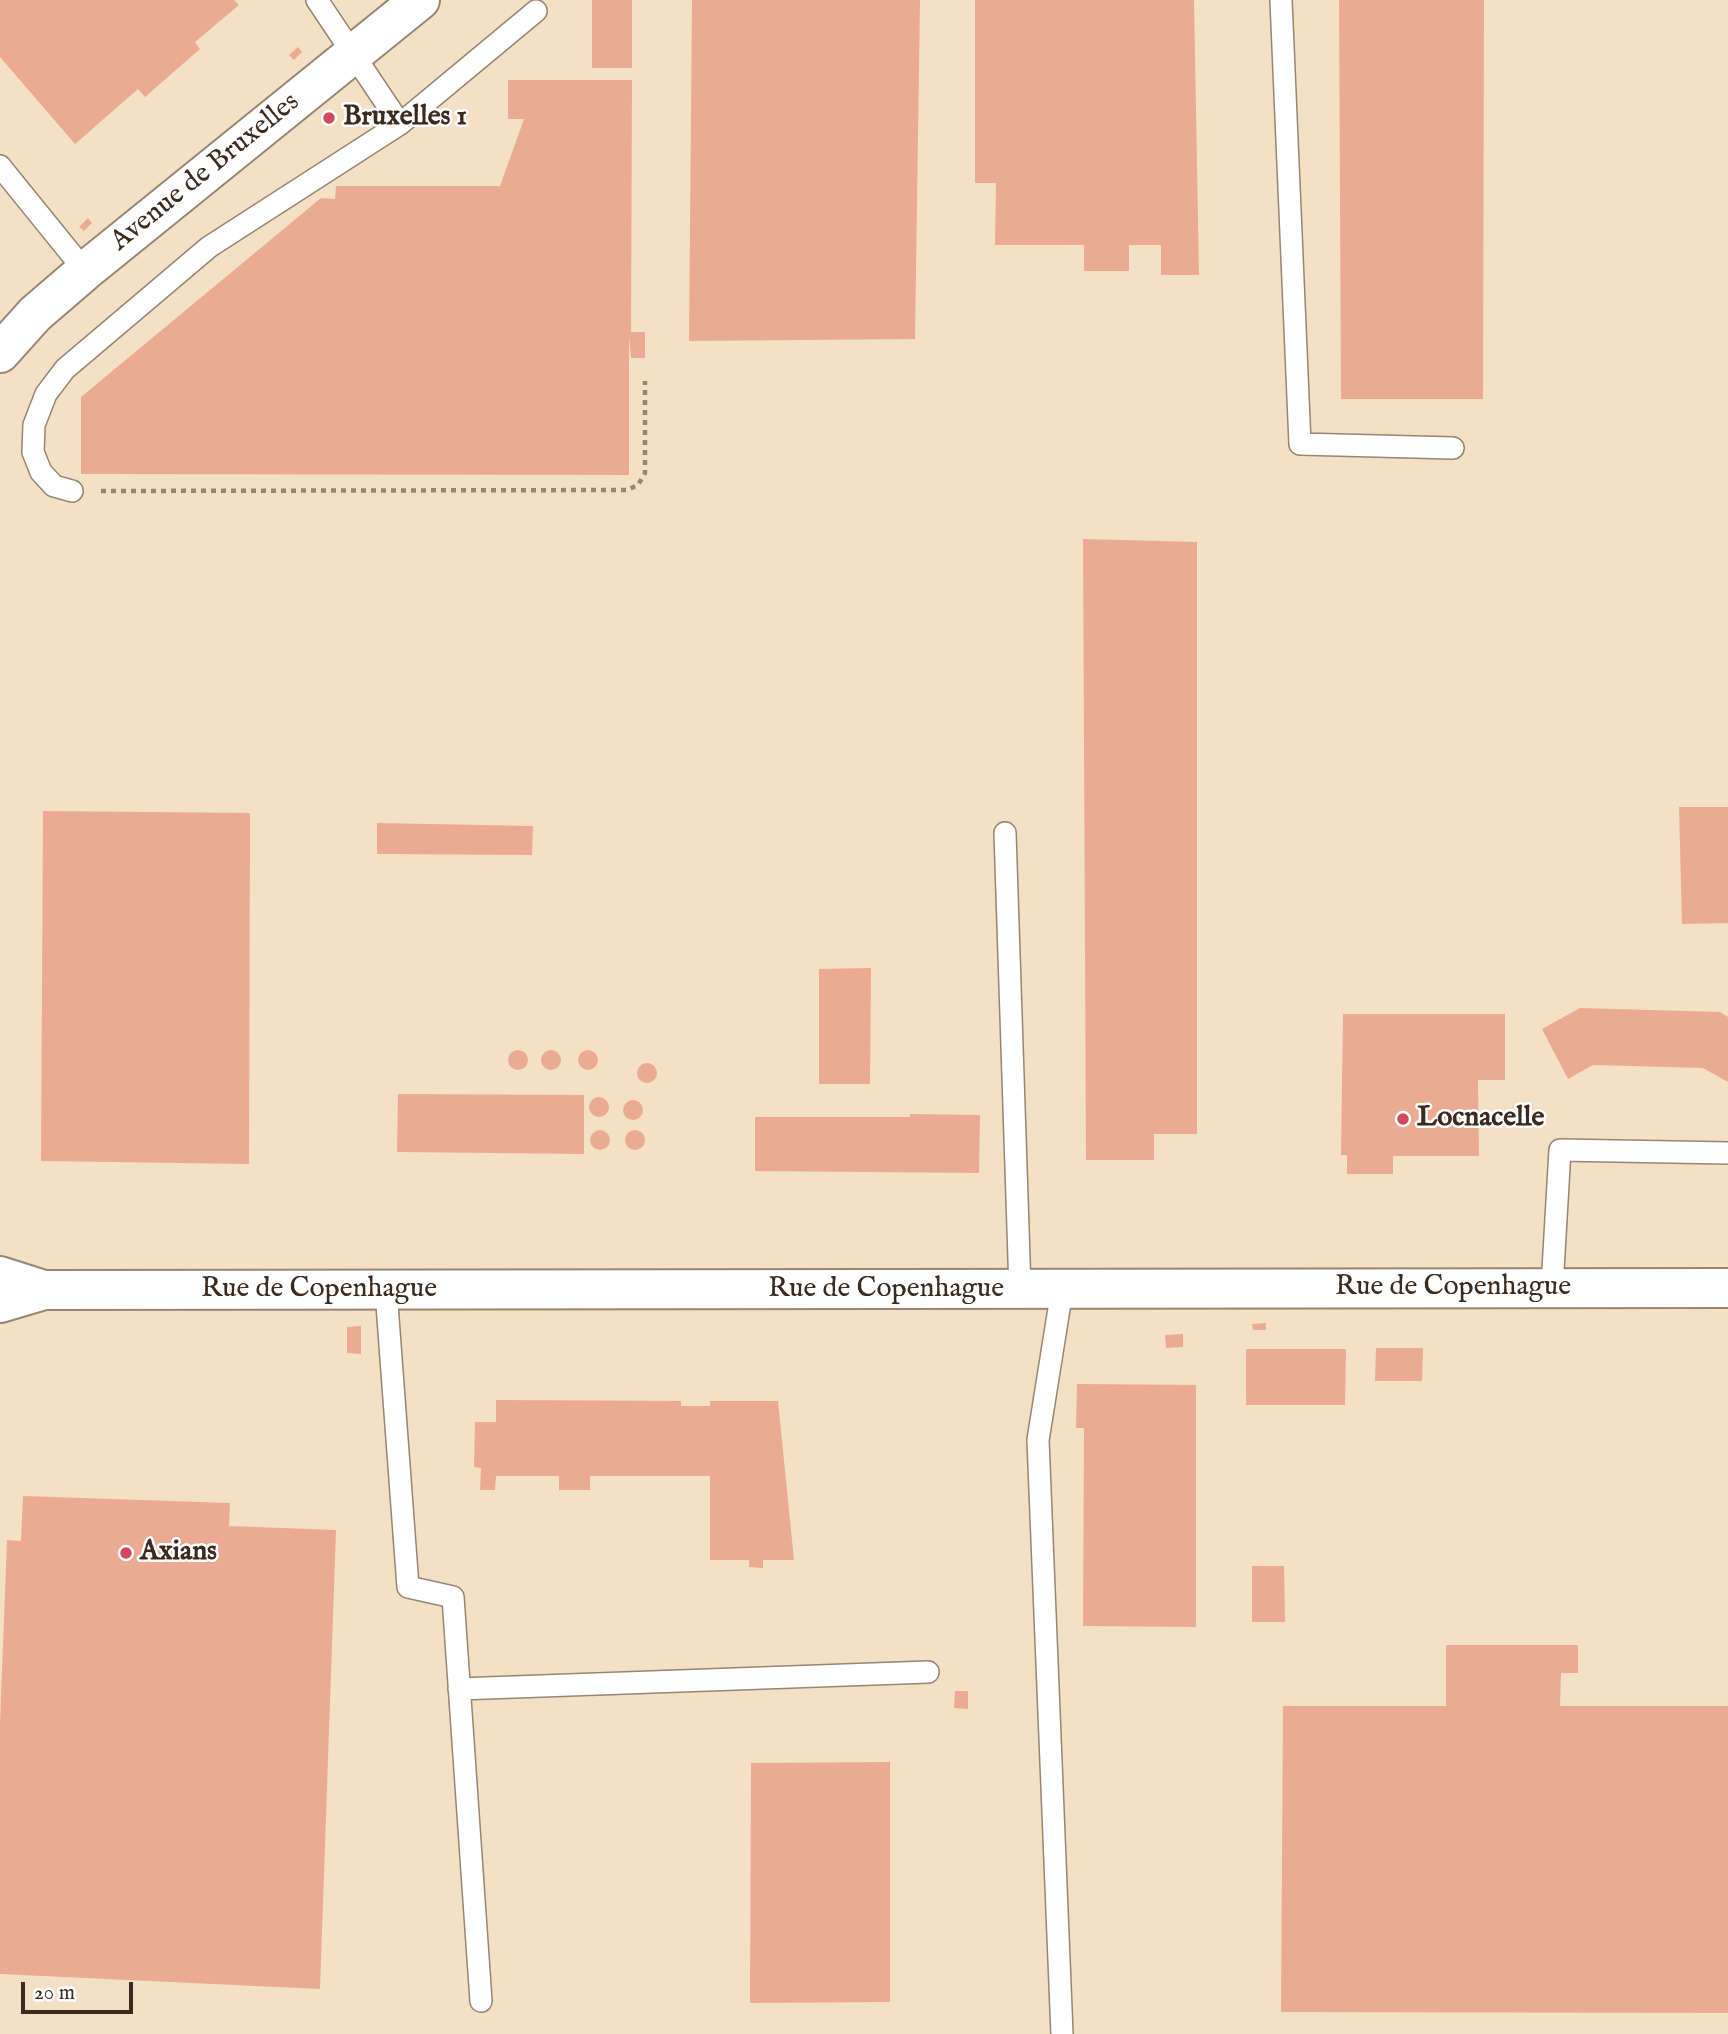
<!DOCTYPE html>
<html>
<head>
<meta charset="utf-8">
<style>
	body { margin:0 }
	#map { position:relative; width:1728px; height:2034px; overflow:hidden; background:#f4e0c5; font-family:"IM FELL English",serif }
	canvas { display:block }
	.scale { position:absolute; left:21px; top:1982px; width:112px; height:32px; box-sizing:border-box; border:4px solid #3b2a1e; border-top:0; padding-left:9px; font-size:21px; line-height:24px; white-space:nowrap; color:#3b2a1e; -webkit-text-stroke:5px #fff; paint-order:stroke }
</style>
</head>
<body>
<div id="map">
<canvas width="1728" height="2034"></canvas>
<div class="scale">20 m</div>
</div>
<script>
const context = document.querySelector('canvas').getContext('2d');
context.lineJoin = 'round';
function fill(path, color) {
  context.fillStyle = color;
  context.fill(path, 'evenodd');
}
function toPath(rows) {
  const path = new Path2D();
  for (const r of rows) {
    if (r.length === 3) {
      path.moveTo(r[0] + r[2], r[1]);
      path.arc(r[0], r[1], r[2], 0, 2 * Math.PI);
      continue;
    }
    path.moveTo(r[0], r[1]);
    for (let i = 2; i < r.length; i += 2) path.lineTo(r[i], r[i + 1]);
  }
  return path;
}
function trace(path, color, width, dash) {
  context.strokeStyle = color;
  context.lineWidth = width;
  context.lineCap = dash ? 'butt' : 'round';
  context.setLineDash(dash || []);
  context.stroke(path);
}
function write(font, color, halo, rows, align = 'center') {
  context.font = font + ' "IM FELL English",serif';
  context.lineWidth = 5;
  context.setLineDash([]);
  context.textBaseline = 'middle';
  context.strokeStyle = halo;
  context.fillStyle = color;
  for (const [text, x, y, turn = 0] of rows) {
    context.save();
    context.translate(x, y);
    context.rotate((+turn || 0) * Math.PI / 180);
    context.textAlign = isNaN(turn) ? turn : align;
    if (halo) context.strokeText(text, 0, 0);
    context.fillText(text, 0, 0);
    context.restore();
  }
}
fill(toPath([
	[0,0,234,0,239,5,195,42,200,49,145,97,138,89,75,144,0,57],
	[592,0,632,0,632,68,592,68],
	[692,0,920,0,915,339,689,341],
	[975,0,1194,0,1199,275,1161,275,1161,245,1129,245,1129,271,1084,271,1084,245,995,245,996,183,975,183],
	[1339,0,1484,0,1483,399,1341,399],
	[298,47,302,52,294,60,289,55],
	[508,80,632,80,631,332,645,332,645,358,631,358,629,336,629,475,81,474,81,397,321,198,335,199,336,186,500,186,524,119,508,119],
	[88,218,92,223,84,231,79,227],
	[1083,539,1197,542,1197,1134,1154,1134,1154,1160,1086,1160],
	[1679,807,1728,807,1728,923,1682,924],
	[43,811,250,813,249,1164,41,1161],
	[377,823,533,826,532,855,377,854],
	[871,968,870,1084,819,1084,819,969],
	[1580,1008,1720,1012,1728,1017,1728,1082,1703,1068,1593,1065,1568,1079,1542,1029],
	[1343,1014,1505,1014,1505,1080,1478,1080,1479,1156,1393,1156,1393,1174,1347,1174,1347,1155,1341,1155],
	[518,1060,10],
	[551,1060,10],
	[588,1060,10],
	[647,1073,10],
	[398,1094,584,1095,584,1154,397,1152],
	[599,1107,10],
	[633,1110,10],
	[910,1114,980,1115,979,1173,755,1171,755,1117,910,1117],
	[600,1140,10],
	[635,1140,10],
	[1266,1323,1266,1330,1253,1330,1252,1324],
	[361,1326,361,1354,347,1353,347,1327],
	[1183,1334,1183,1347,1166,1348,1165,1335],
	[1376,1348,1423,1348,1422,1381,1375,1381],
	[1246,1349,1346,1349,1345,1405,1246,1405],
	[1077,1384,1196,1385,1196,1627,1083,1626,1084,1428,1076,1428],
	[496,1400,681,1401,681,1406,710,1406,710,1401,778,1401,794,1560,763,1560,763,1568,749,1567,749,1560,710,1560,710,1476,590,1476,590,1490,559,1490,559,1476,496,1476,495,1490,480,1490,481,1468,474,1467,475,1422,496,1422],
	[23,1496,230,1503,229,1526,336,1530,320,1989,0,1974,0,1724,7,1540,21,1541],
	[1252,1566,1284,1566,1285,1622,1252,1622],
	[1446,1645,1578,1645,1578,1673,1561,1673,1560,1706,1728,1706,1728,2013,1281,2012,1283,1706,1446,1706],
	[955,1691,968,1691,968,1709,954,1708],
	[890,1762,890,2002,750,2003,751,1763]
]), '#eaab92');
const lane = toPath([
	[317,0,400,124],
	[1281,0,1300,444,1453,448],
	[0,166,85,271],
	[72,491,54,486,41,472,33,452,34,425,46,394,65,369,209,247,400,124,536,11],
	[1005,833,1020,1289],
	[1552,1287,1560,1150,1728,1153],
	[1062,1290,1038,1440,1062,2034],
	[386,1291,408,1587,453,1597,481,2001],
	[459,1689,928,1672]
]);
const street = toPath([
	[0,353,35,314,85,271,420,0],
	[0,1276,44,1290,0,1303],
	[44,1290,1728,1288]
]);
trace(lane, '#988572', 24);
trace(street, '#988572', 42);
trace(toPath([
	[101,491,627,490,638,485,645,473,645,381]
]), '#988572', 4.5, [5, 5]);
trace(lane, '#fff', 21);
trace(street, '#fff', 38);
for (const [x, y, r, color] of [
	[329,118,7,"#d1495b"],
	[1403,1119,7,"#d1495b"],
	[126,1553,7,"#d1495b"]
]) {
  const dot = new Path2D();
  dot.arc(x, y, r, 0, 2 * Math.PI);
  context.fillStyle = color;
  context.fill(dot);
  trace(dot, '#fff', 2.5);
}
write('bold 28px', '#3b2a1e', '#fff', [
	["Bruxelles 1",343,118],
	["Locnacelle",1417,1119],
	["Axians",140,1553]
], 'left');
write('28px', '#3b2a1e', '#fff', [
	["Avenue de Bruxelles",206,173,-39],
	["Rue de Copenhague",1453,1288],
	["Rue de Copenhague",319,1290],
	["Rue de Copenhague",886,1290]
]);
</script>
</body>
</html>
